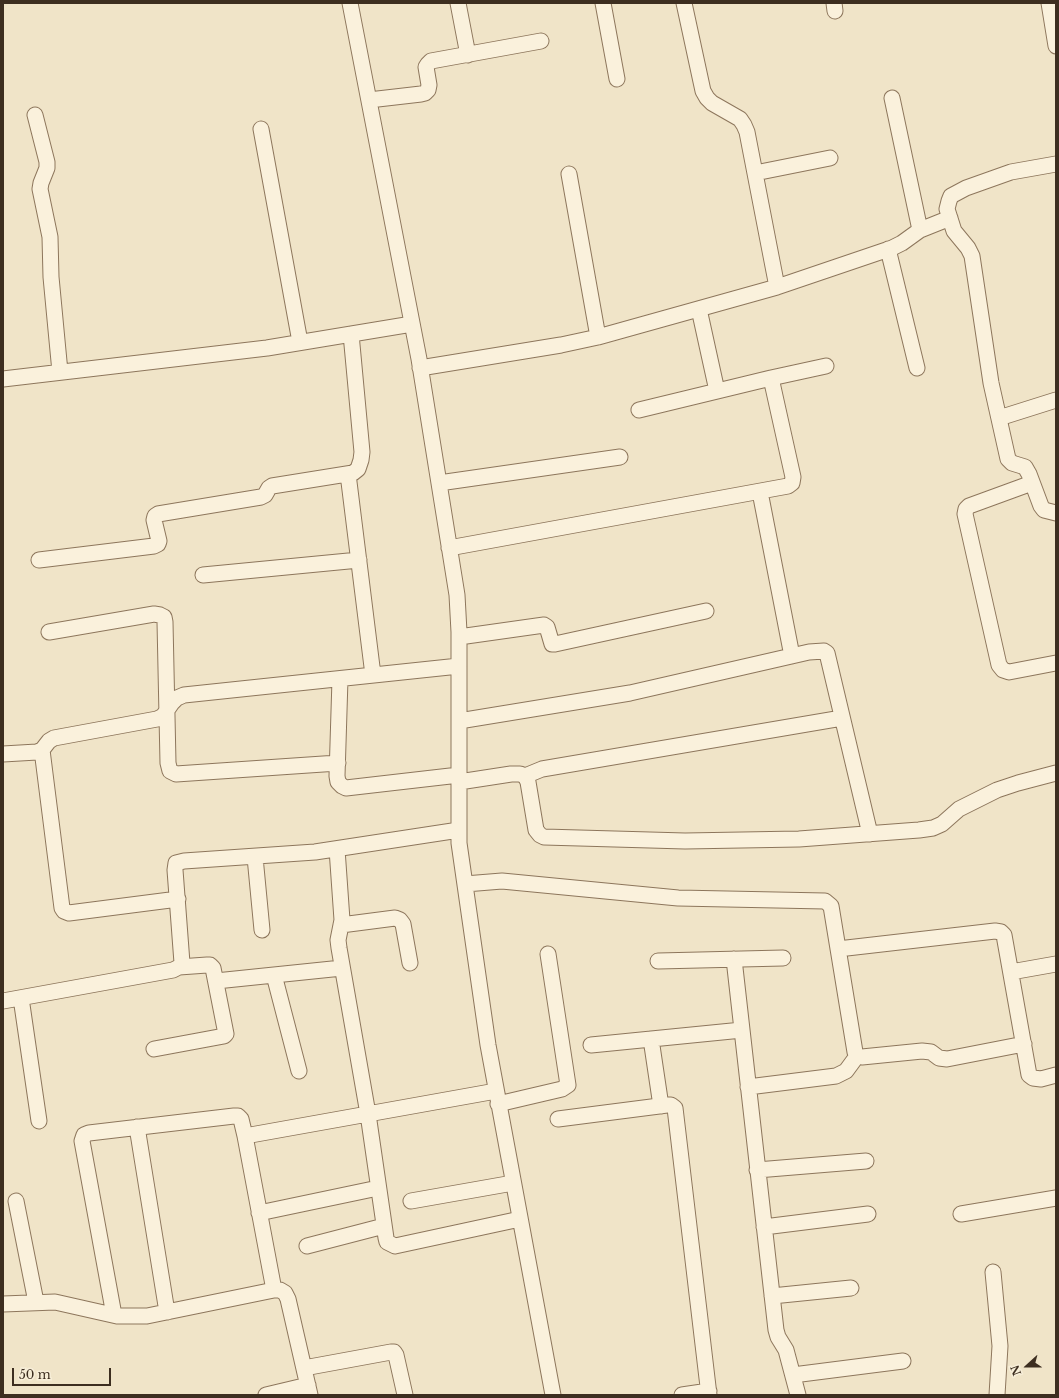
<!DOCTYPE html>
<html>
<head>
<meta charset="utf-8">
<style>
	body { margin:0 }
	#map { position:relative; width:1059px; height:1398px; overflow:hidden; background:#f0e4c8; font-family:"Libre Baskerville",serif }
	canvas { display:block }
	.frame { position:absolute; inset:0; border:4px solid #3d2e20; pointer-events:none }
	.north { position:absolute; left:1007px; top:1346px; width:40px; height:40px; -webkit-text-stroke:3px #f7eed8; paint-order:stroke; rotate:249deg; font-size:11px; font-weight:700; line-height:16px; text-align:center; color:#3d2e20 }
	.north::after { content:''; display:block; margin:auto; width:14px; height:18px; background:#3d2e20; clip-path:polygon(50% 0,100% 100%,50% 72%,0 100%) }
	.scale { position:absolute; left:12px; top:1368px; width:99px; height:18px; box-sizing:border-box; border:2px solid #3d2e20; border-top:0; padding-left:5px; font-size:12px; line-height:14px; white-space:nowrap; color:#3d2e20; -webkit-text-stroke:3px #f7eed8; paint-order:stroke }
</style>
</head>
<body>
<div id="map">
<canvas width="1059" height="1398"></canvas>
<div class="frame"></div>
<div class="north">N</div>
<div class="scale">50 m</div>
</div>
<script>
const context = document.querySelector('canvas').getContext('2d');
context.lineJoin = 'round';
function toPath(rows) {
  const path = new Path2D();
  for (const r of rows) {
    path.moveTo(r[0], r[1]);
    for (let i = 2; i < r.length; i += 2) path.lineTo(r[i], r[i + 1]);
  }
  return path;
}
function trace(path, color, width, dash) {
  context.strokeStyle = color;
  context.lineWidth = width;
  context.lineCap = dash ? 'butt' : 'round';
  context.setLineDash(dash || []);
  context.stroke(path);
}
const minor = toPath([
	[350,3,419,359,457,595,459,632,459,843,488,1045,553,1395],
	[458,3,468,55],
	[603,3,617,79],
	[684,3,703,91,707,98,712,103,740,119,744,125,747,132,777,287],
	[834,3,835,11],
	[1049,3,1056,46],
	[892,98,920,230],
	[369,100,421,94,425,93,428,90,429,85,426,67,428,64,431,61,541,41],
	[35,115,47,162,47,168,41,183,40,189,50,237,51,277,60,372],
	[261,129,300,342],
	[1056,164,1011,172,966,188,951,196,949,201,947,209,954,231,968,248,972,256,991,383,1008,459,1012,463,1025,467,1029,474,1041,506,1044,510,1056,513],
	[755,173,830,158],
	[569,174,598,337],
	[888,249,917,368],
	[699,309,717,391],
	[420,368,561,345,598,337,777,287,892,248,902,243,920,230,950,218],
	[3,379,267,348,412,324],
	[639,410,771,378,826,366],
	[999,418,1056,400],
	[348,474,373,675],
	[439,483,620,457],
	[1032,483,969,506,966,509,965,514,999,665,1003,670,1009,672,1056,663],
	[760,492,792,656],
	[449,548,788,486,792,483,793,477,771,378],
	[39,560,154,546,158,544,159,541,154,520,155,516,158,514,261,497,265,495,269,488,272,486,353,473,358,469,361,460,362,452,351,334],
	[203,575,359,560],
	[49,632,154,614,160,615,164,617,165,622,168,763,170,771,176,774,338,763],
	[459,637,544,625,547,627,552,644,555,644,706,611],
	[340,679,337,776,338,782,342,786,346,788,459,775],
	[459,721,630,693,809,652,824,651,827,653,870,834],
	[42,750,62,908,64,911,69,913,178,899],
	[3,754,37,752,42,750,49,741,54,738,157,719,163,716,172,703,177,698,184,695,459,666],
	[525,776,542,769,842,718],
	[459,782,511,774,520,774,525,776,528,782,536,830,540,835,544,837,685,841,799,839,919,830,933,828,942,824,959,809,997,790,1018,783,1056,773],
	[337,849,342,920,338,940,339,948,368,1114,386,1238,387,1242,395,1246,520,1219],
	[255,857,262,930],
	[465,884,502,881,678,898,825,901,831,906,855,1052,857,1056,862,1057,922,1051,931,1052,939,1058,947,1059,1024,1044],
	[341,925,395,918,400,920,403,924,410,963],
	[838,949,995,931,1001,932,1004,935,1029,1075,1033,1078,1041,1079,1056,1075],
	[734,959,776,1330,778,1337,786,1350,798,1395],
	[658,961,783,958],
	[1011,972,1056,964],
	[274,975,299,1071],
	[216,981,342,968],
	[21,998,39,1121],
	[3,1001,173,970,179,967,182,963,175,870,176,863,184,861,315,852,459,830],
	[651,1039,661,1106],
	[591,1045,742,1030],
	[154,1049,224,1036,226,1034,213,968,210,965,207,965,179,967],
	[748,1087,836,1076,846,1071,857,1056],
	[498,1104,562,1089,568,1085,548,954],
	[558,1119,667,1105,671,1105,675,1108,709,1395],
	[137,1127,167,1312],
	[245,1136,496,1091],
	[757,1170,866,1161],
	[16,1201,36,1302],
	[411,1201,513,1183],
	[259,1213,378,1188],
	[961,1214,1056,1198],
	[764,1227,868,1214],
	[307,1246,384,1226],
	[993,1272,1000,1346,997,1395],
	[772,1296,851,1288],
	[3,1304,55,1302,117,1316,147,1316,274,1290,280,1290,285,1293,288,1299,310,1395],
	[114,1315,82,1141,84,1135,89,1133,234,1116,238,1116,241,1119,245,1136,274,1290],
	[304,1368,391,1352,394,1352,396,1355,405,1395],
	[793,1375,903,1361],
	[266,1395,308,1385],
	[682,1395,709,1391]
]);
trace(minor, '#8d765c', 17);
trace(minor, '#faf1dc', 15);
</script>
</body>
</html>
